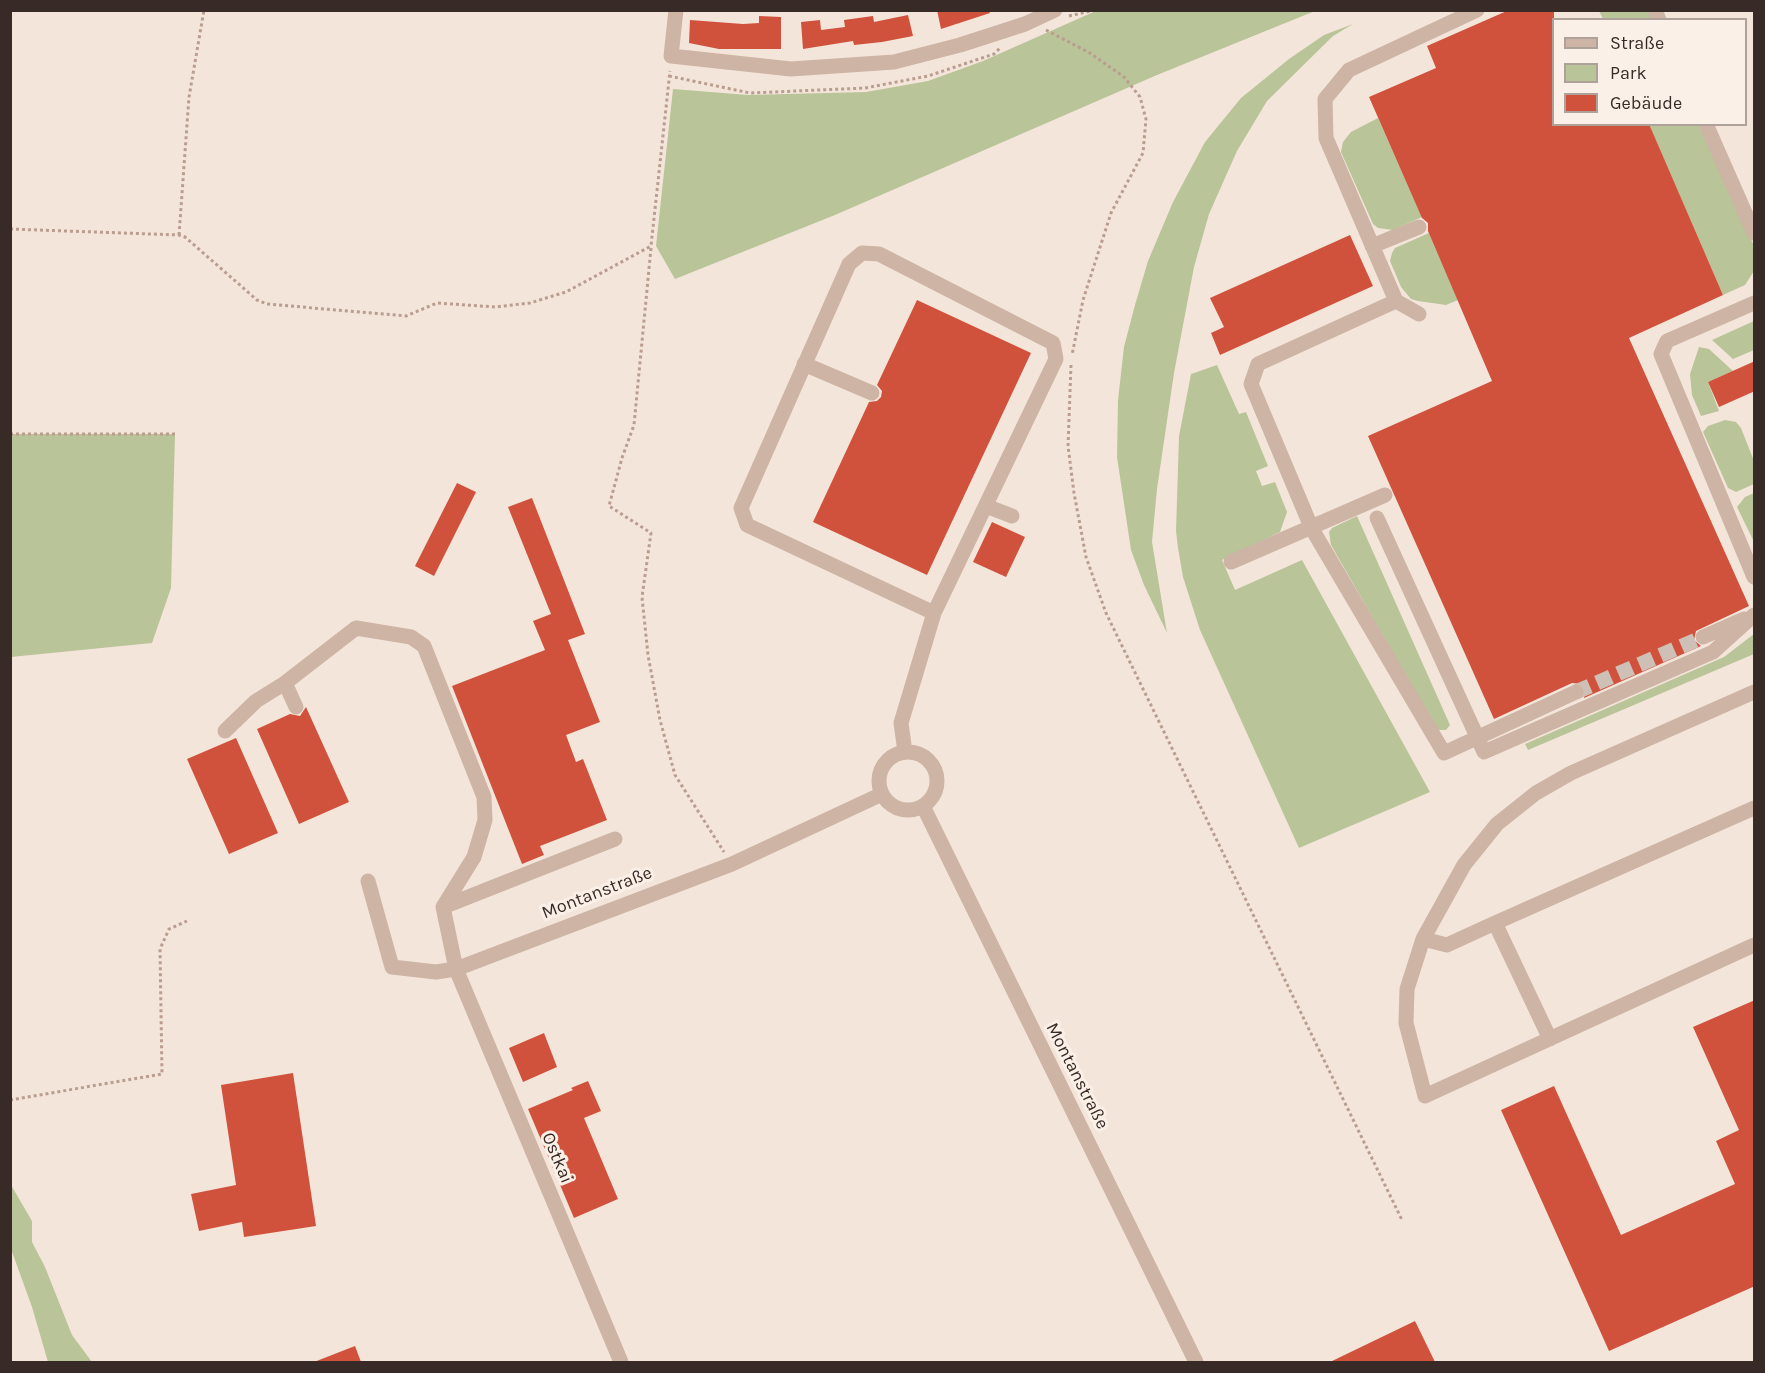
<!DOCTYPE html>
<html>
<head>
<meta charset="utf-8">
<style>
	body { margin:0 }
	#map { position:relative; width:1765px; height:1373px; overflow:hidden; background:#f4e5da; font-family:Karla,sans-serif }
	canvas { display:block }
	.frame { position:absolute; inset:0; border:12px solid #382b27; pointer-events:none }
	.legend { position:absolute; left:1552px; top:18px; width:195px; height:108px; box-sizing:border-box; background:#fbf0e7; border:2px solid #ada19a; margin:0; padding:8px 10px; list-style:none; font-size:18px; color:#382b27 }
	.legend li { display:flex; align-items:center; gap:12px; height:30px }
	.legend b { width:30px; border:2px solid #ada19a }
</style>
</head>
<body>
<div id="map">
<canvas width="1765" height="1373"></canvas>
<div class="frame"></div>
<ul class="legend">
<li><b style="height:8px;background:#cdb4a5"></b>Straße</li>
<li><b style="height:16px;background:#bac499"></b>Park</li>
<li><b style="height:16px;background:#d0523c"></b>Gebäude</li>
</ul>
</div>
<script>
const context = document.querySelector('canvas').getContext('2d');
context.lineJoin = 'round';
function fill(path, color) {
  context.fillStyle = color;
  context.fill(path, 'evenodd');
}
function toPath(rows) {
  const path = new Path2D();
  for (const r of rows) {
    if (r.length === 3) {
      path.moveTo(r[0] + r[2], r[1]);
      path.arc(r[0], r[1], r[2], 0, 2 * Math.PI);
      continue;
    }
    path.moveTo(r[0], r[1]);
    for (let i = 2; i < r.length; i += 2) path.lineTo(r[i], r[i + 1]);
  }
  return path;
}
function trace(path, color, width, dash) {
  context.strokeStyle = color;
  context.lineWidth = width;
  context.lineCap = dash ? 'butt' : 'round';
  context.setLineDash(dash || []);
  context.stroke(path);
}
function write(font, color, halo, rows, align = 'center') {
  context.font = font + ' Karla,sans-serif';
  context.lineWidth = 6;
  context.setLineDash([]);
  context.textBaseline = 'middle';
  context.strokeStyle = halo;
  context.fillStyle = color;
  for (const [text, x, y, turn = 0] of rows) {
    context.save();
    context.translate(x, y);
    context.rotate((+turn || 0) * Math.PI / 180);
    context.textAlign = isNaN(turn) ? turn : align;
    if (halo) context.strokeText(text, 0, 0);
    context.fillText(text, 0, 0);
    context.restore();
  }
}
fill(toPath([
	[1098,10,1315,11,1157,75,835,215,675,279,656,246,673,89,748,95,866,92,928,81,983,61],
	[1599,11,1650,11,1654,19,1603,19],
	[1353,24,1333,36,1267,101,1237,151,1209,214,1194,267,1174,373,1157,489,1152,542,1167,633,1144,585,1131,550,1117,457,1118,400,1124,347,1135,305,1148,261,1173,202,1205,142,1241,98,1289,59,1324,35],
	[1378,118,1422,217,1393,230,1378,228,1373,224,1341,152,1343,142,1351,132],
	[1649,125,1701,125,1754,246,1754,271,1745,285,1723,295],
	[1429,233,1458,300,1446,305,1418,301,1411,299,1401,287,1390,261,1392,253,1395,248],
	[1754,321,1754,350,1733,359,1712,340],
	[1699,347,1709,349,1733,371,1708,382,1719,411,1701,416,1692,395,1690,374],
	[1217,365,1239,414,1246,412,1268,466,1256,471,1262,486,1275,482,1287,512,1280,532,1222,560,1235,590,1302,560,1430,792,1299,848,1200,630,1183,577,1178,548,1176,531,1179,436,1191,374],
	[1725,420,1736,422,1741,428,1754,461,1754,484,1736,492,1728,488,1703,432,1708,426],
	[11,434,175,434,171,588,152,643,11,657],
	[1754,493,1754,542,1737,507,1745,497],
	[1357,516,1450,725,1446,730,1437,730,1331,545,1329,532,1332,528],
	[1754,634,1754,654,1528,750,1525,744,1724,657],
	[11,1185,32,1221,32,1242,45,1267,72,1335,92,1362,48,1362,32,1307,11,1249]
]), '#bac499');
fill(toPath([
	[937,10,989,10,990,13,941,29],
	[1509,10,1554,10,1554,124,1649,124,1723,295,1629,338,1749,606,1696,631,1694,640,1701,646,1584,698,1585,687,1581,684,1572,683,1494,719,1368,436,1492,381,1428,231,1428,223,1422,218,1369,97,1436,68,1427,46],
	[908,15,913,36,882,42,854,45,853,41,803,49,801,22,820,20,821,30,845,27,844,20,873,16,874,22],
	[759,16,781,17,781,49,719,49,689,43,690,20,743,24,759,23],
	[1350,235,1373,286,1220,355,1211,333,1224,327,1210,298],
	[917,300,1031,353,927,575,813,522,869,402,877,401,881,397,882,391,877,385],
	[1755,361,1755,391,1719,407,1708,382],
	[457,483,476,492,434,576,415,566],
	[532,498,585,634,568,640,600,722,566,735,576,762,583,759,607,820,540,846,544,855,522,864,452,686,545,650,533,621,551,614,508,507],
	[992,522,1025,537,1006,577,973,562],
	[306,707,349,802,299,824,257,729,290,714,300,716],
	[236,738,278,833,229,854,187,759],
	[1755,1000,1755,1286,1609,1351,1501,1110,1554,1086,1621,1235,1735,1184,1716,1141,1739,1130,1693,1027],
	[544,1033,557,1067,523,1082,509,1048],
	[293,1073,316,1226,244,1237,242,1222,199,1231,191,1194,236,1185,221,1085],
	[588,1081,601,1111,584,1118,618,1199,574,1218,528,1109,573,1090,571,1088],
	[1415,1321,1435,1362,1330,1362],
	[355,1346,361,1362,314,1362]
]), '#d0523c');
trace(toPath([
	[1576,692,1703,637]
]), '#cec0b6', 15, [15, 8]);
trace(toPath([
	[1069,16,1095,10],
	[1046,30,1090,53,1124,77,1140,97,1146,119,1143,153,1111,213,1083,300,1072,355],
	[669,76,750,93,865,88,928,76,994,54,1000,48],
	[10,229,179,235,185,237,257,300,267,304,406,316,437,303,495,307,530,303,566,292,651,246,670,71],
	[179,235,189,97,204,10],
	[651,248,634,425,622,458,609,506,651,533,642,597,648,655,660,720,675,775,724,852],
	[1071,365,1068,446,1074,493,1086,557,1106,613,1402,1220],
	[10,434,175,434],
	[10,1100,162,1074,160,949,169,929,187,921]
]), '#b99d8f', 3, [3, 3]);
trace(toPath([
	[676,10,671,56,791,69,894,62,960,45,1025,24,1055,10],
	[1655,10,1659,20],
	[1706,124,1754,233],
	[1372,246,1419,227],
	[1396,301,1258,364,1251,384,1312,529,1444,753,1576,692],
	[1754,303,1667,341,1661,354,1754,577],
	[1419,314,1396,301,1326,138,1325,99,1349,70,1477,10],
	[804,364,872,393],
	[986,506,1012,516],
	[1377,518,1484,752,1713,652,1754,615],
	[1231,562,1385,495],
	[1703,637,1744,619],
	[1754,692,1571,773,1536,793,1497,824,1464,865,1423,939,1407,989,1406,1023,1425,1096,1754,945],
	[296,707,285,683,356,628,411,637,424,646,484,797,485,820,474,857,443,907],
	[225,731,256,701,285,683],
	[905,752,901,723,934,613,1056,359,1053,343,879,254,862,253,849,264,741,508,747,525,934,613],
	[908,781,29],
	[923,806,1196,1362],
	[615,839,443,907,456,969,621,1362],
	[368,881,392,967,436,972,456,969,732,864,882,794],
	[1495,923,1754,808],
	[1423,939,1447,945,1495,923,1550,1039]
]), '#cdb4a5', 15);
write('18px', '#382b27', '#fbf0e7', [
	["Montanstraße",597,893,-21],
	["Montanstraße",1077,1076,63],
	["Ostkai",557,1158,67]
]);
</script>
</body>
</html>
